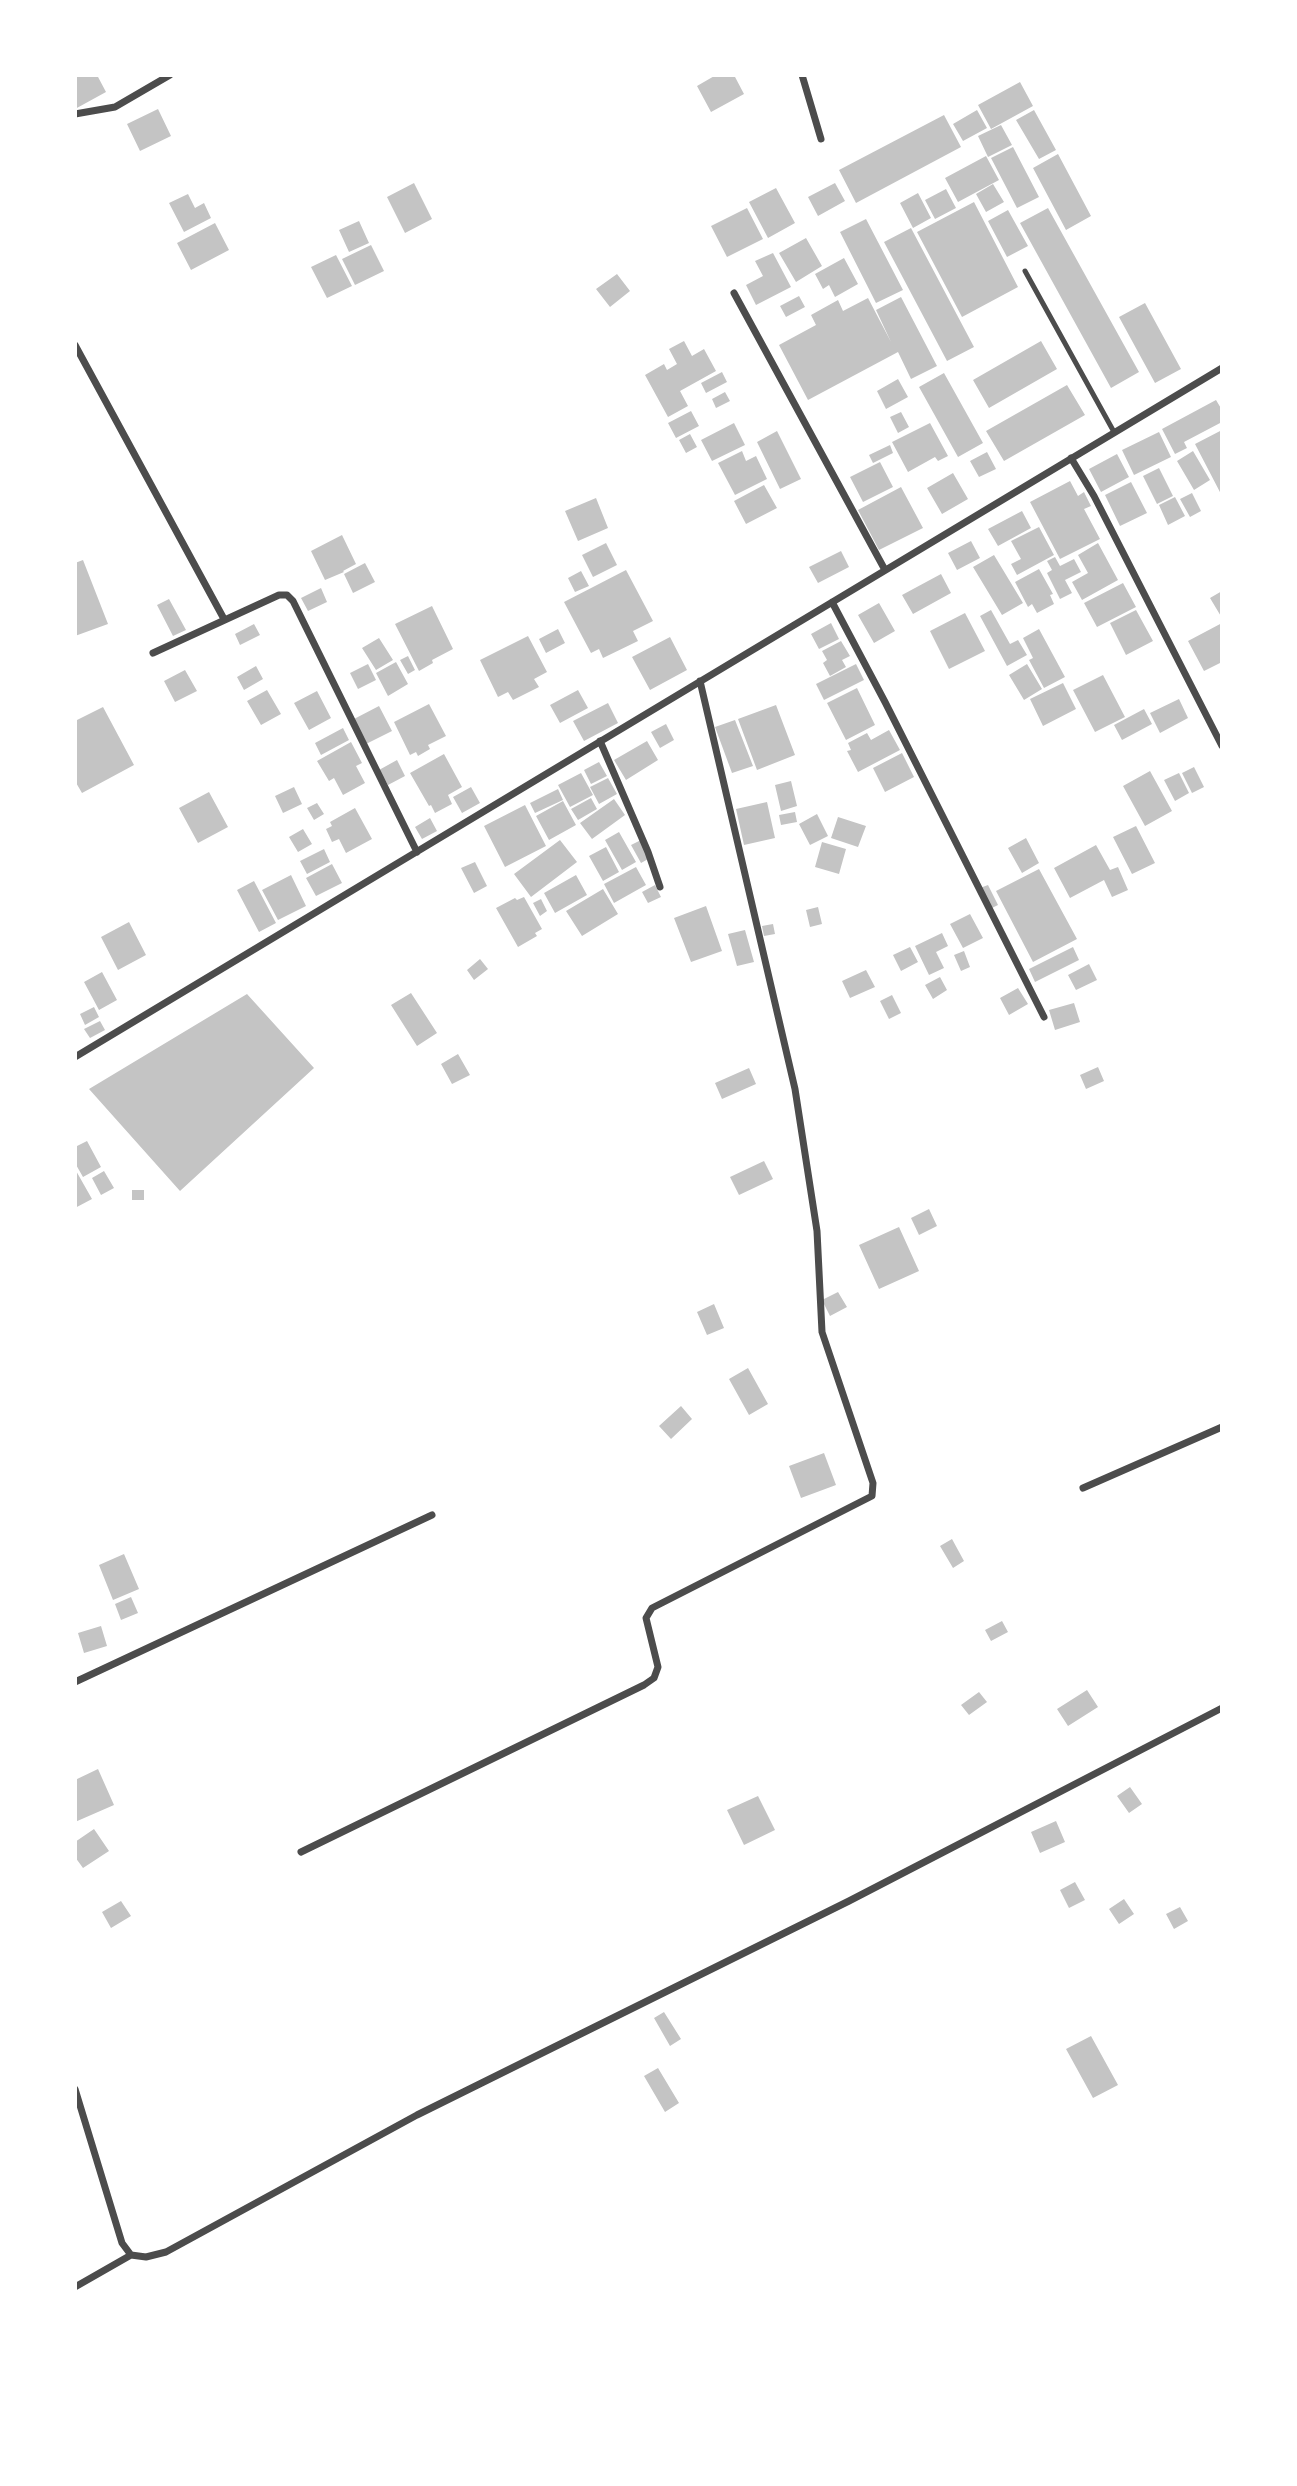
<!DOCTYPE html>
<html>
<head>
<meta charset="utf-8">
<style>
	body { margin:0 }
	#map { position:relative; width:1297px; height:2486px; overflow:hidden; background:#fff; font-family:"PT Sans",sans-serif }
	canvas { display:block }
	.frame { position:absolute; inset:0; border:77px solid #fff; pointer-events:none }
</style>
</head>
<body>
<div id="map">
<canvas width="1297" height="2486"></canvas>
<div class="frame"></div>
</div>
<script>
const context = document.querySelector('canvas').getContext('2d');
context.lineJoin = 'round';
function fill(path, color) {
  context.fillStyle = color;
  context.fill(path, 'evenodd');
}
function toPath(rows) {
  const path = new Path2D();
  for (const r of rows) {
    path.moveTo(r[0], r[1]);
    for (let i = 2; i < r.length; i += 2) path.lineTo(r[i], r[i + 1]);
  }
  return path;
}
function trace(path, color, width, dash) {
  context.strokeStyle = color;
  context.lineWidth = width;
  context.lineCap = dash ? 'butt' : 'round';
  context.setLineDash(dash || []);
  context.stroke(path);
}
fill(toPath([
	[75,75,97,75,106,92,75,109],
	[716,75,734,75,744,94,711,112,697,86],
	[1020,82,1033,106,991,129,978,105],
	[158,109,171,136,140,151,127,124],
	[977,110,987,128,963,141,953,124],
	[1034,110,1056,150,1039,159,1016,120],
	[944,115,961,147,856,203,839,170],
	[1001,125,1012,145,988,157,978,136],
	[1013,147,1039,197,1017,208,991,158],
	[1058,154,1091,216,1066,230,1033,168],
	[986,156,999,180,958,202,945,178],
	[414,183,432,219,405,233,387,197],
	[835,183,845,201,818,216,808,197],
	[993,184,1004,202,986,212,976,194],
	[776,188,795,223,768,238,749,202],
	[946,189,956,208,935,219,925,200],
	[918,193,931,218,913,228,900,203],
	[188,194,195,208,204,203,211,218,184,232,169,203],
	[974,202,1018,287,962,317,917,232],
	[747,208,763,239,727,257,711,226],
	[1048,208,1139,372,1111,388,1020,223],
	[1008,210,1028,246,1007,257,988,221],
	[866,219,903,290,876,303,840,232],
	[359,221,369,243,349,252,339,230],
	[215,223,229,250,191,270,177,243],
	[911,228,974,347,947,361,884,242],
	[806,238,822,266,796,282,779,253],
	[371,245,384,271,355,285,342,259],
	[773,253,791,287,756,305,746,285,763,276,755,261],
	[336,255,352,286,327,298,311,267],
	[844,258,858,284,835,297,829,285,823,289,815,274],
	[617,274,630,291,610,307,596,289],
	[799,296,805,307,786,317,780,306],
	[901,297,937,366,911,379,898,352,808,400,779,345,816,325,811,315,838,300,843,311,868,298,891,342,876,310],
	[1145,303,1181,369,1155,383,1119,317],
	[684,341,692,356,704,349,716,371,680,391,688,406,668,417,645,375,664,364,667,370,677,364,669,349],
	[1041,341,1057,369,989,408,973,380],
	[722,372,727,382,706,393,701,383],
	[944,373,983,443,958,457,919,387],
	[898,379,908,397,886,409,877,391],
	[1067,385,1085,415,1004,461,986,431],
	[725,392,730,401,716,408,712,399],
	[1216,400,1222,410,1222,422,1184,442,1187,448,1175,454,1162,429],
	[691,411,699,426,676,438,668,423],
	[901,412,909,427,898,433,890,417],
	[734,423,745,445,712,461,701,440],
	[930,423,948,456,938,461,935,457,908,472,892,442],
	[1222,430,1222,496,1195,444],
	[777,431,801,479,780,489,757,442],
	[1159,432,1171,457,1134,475,1122,450],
	[690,434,697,447,686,453,679,440],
	[890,445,893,453,873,463,869,455],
	[742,451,746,461,756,456,767,479,735,495,718,463],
	[1193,451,1210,480,1194,490,1177,461],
	[987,452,996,469,979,477,970,461],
	[1117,454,1129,477,1101,492,1089,469],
	[880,462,893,487,863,502,850,477],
	[1159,468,1173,496,1157,504,1143,476],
	[953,473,968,499,942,514,927,488],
	[1070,481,1078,496,1084,492,1091,506,1084,509,1100,539,1060,559,1030,502],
	[1131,482,1147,513,1120,526,1105,495],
	[764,485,777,508,746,524,734,501],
	[901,487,923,528,879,550,858,510],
	[1192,493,1201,511,1190,517,1180,499],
	[1175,497,1185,516,1168,525,1159,505],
	[596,498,608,528,578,541,565,511],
	[1022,511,1031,528,998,546,988,529],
	[1039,527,1054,555,1017,575,1011,564,1021,559,1011,541],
	[342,535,356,564,343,571,344,572,325,580,311,551],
	[971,541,980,558,957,570,948,553],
	[606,543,617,565,593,577,582,555],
	[1098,543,1118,580,1082,600,1072,582,1088,573,1078,555],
	[841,551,849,567,818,583,809,567],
	[994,555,1023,603,1002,615,973,567],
	[1055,557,1060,566,1074,559,1081,572,1065,580,1072,593,1060,599,1047,573,1052,570,1047,561],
	[83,560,108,624,75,636,75,563],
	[365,563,375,582,353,593,344,574],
	[1039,569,1053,594,1050,595,1054,604,1037,613,1032,604,1028,607,1015,582],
	[626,570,653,621,633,631,638,641,603,658,599,649,591,653,564,602],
	[581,571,589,586,575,592,568,578],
	[941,574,951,593,913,614,902,595],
	[1123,583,1136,607,1097,627,1084,603],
	[321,588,327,602,308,611,301,598],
	[1222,591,1222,618,1210,598],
	[169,599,186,630,173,636,157,605],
	[879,603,895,631,874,643,858,615],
	[432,606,453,649,432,660,433,663,419,671,395,624],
	[991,610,1010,644,1018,640,1027,655,1007,666,980,616],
	[1136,610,1153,641,1126,655,1110,623],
	[965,613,985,651,949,669,930,631],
	[831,623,839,639,819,649,811,634],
	[1222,623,1222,662,1204,671,1188,641],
	[254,624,260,635,240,645,235,634],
	[558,629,565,643,546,653,539,639],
	[1039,629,1065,677,1044,688,1029,660,1033,658,1023,638],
	[528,636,547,672,534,679,539,687,513,700,508,692,498,697,480,660],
	[670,637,687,670,650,690,632,657],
	[379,638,393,660,376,670,362,648],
	[841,641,850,656,842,660,846,667,830,676,823,663,827,660,822,651],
	[408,656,415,670,408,674,400,660],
	[396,662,408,684,388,696,376,673],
	[368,664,376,680,358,689,350,673],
	[856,664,864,680,824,700,816,684],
	[1027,664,1042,689,1024,700,1009,675],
	[256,666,263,679,244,690,237,677],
	[185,670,197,691,175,702,164,681],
	[1103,675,1125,717,1095,732,1073,690],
	[1063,683,1076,709,1043,726,1030,699],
	[857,688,875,725,846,740,827,703],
	[267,690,281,714,261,725,247,701],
	[578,690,588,708,560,723,550,705],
	[317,691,331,718,309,730,294,703],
	[1179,699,1188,718,1160,733,1150,713],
	[608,703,618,723,584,741,573,721],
	[429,704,446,736,428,745,430,749,418,756,416,752,410,755,394,722],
	[776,705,795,755,757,770,738,719],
	[379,706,392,731,366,744,354,719],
	[103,707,134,765,82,793,75,781,75,721],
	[1144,709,1152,724,1122,740,1114,725],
	[735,720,753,766,732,773,715,727],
	[666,724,674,740,660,748,651,732],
	[343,728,349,740,321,755,315,743],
	[889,730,900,750,858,772,847,751,851,750,848,743,867,733,871,740],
	[647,741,658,760,626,780,614,760],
	[351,742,362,763,356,766,365,783,343,795,334,778,329,781,317,761],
	[902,753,914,777,885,792,873,768],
	[444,754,462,787,448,795,452,804,435,813,431,805,429,806,410,773],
	[397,760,405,776,388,785,379,770],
	[599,762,607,776,591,784,584,770],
	[1194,767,1204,787,1192,793,1182,773],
	[1150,771,1172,811,1145,826,1123,786],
	[581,773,593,795,570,807,558,785],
	[1179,773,1189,793,1175,801,1164,780],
	[608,778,617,794,599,804,590,787],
	[791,781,797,806,781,811,775,785],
	[294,787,302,804,283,813,275,796],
	[471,787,480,803,462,813,453,797],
	[558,789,563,800,535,813,530,803],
	[209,792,228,827,198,843,179,808],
	[591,798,597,809,578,820,571,809],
	[614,799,625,815,592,839,580,823],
	[563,801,576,825,549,840,536,816],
	[767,802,775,838,744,845,736,809],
	[317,803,324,814,314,820,307,808],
	[525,805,546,846,505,867,484,826],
	[355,808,372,839,346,853,339,839,332,842,326,829,332,826,330,822],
	[795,812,797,822,781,825,779,815],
	[817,814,828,836,810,845,799,824],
	[838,817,866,826,858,847,831,838],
	[430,818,437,831,422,839,415,827],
	[1136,826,1155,863,1132,874,1113,837],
	[303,829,312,844,298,852,289,837],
	[619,832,636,862,622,870,605,840],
	[1026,838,1039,863,1022,873,1008,848],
	[560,840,577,862,531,897,514,874],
	[641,840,650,858,641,863,631,845],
	[822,842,846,849,839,874,815,867],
	[1096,845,1110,870,1118,867,1128,890,1112,897,1104,880,1070,898,1054,868],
	[606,847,619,872,603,881,589,856],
	[324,849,330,862,307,874,300,861],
	[475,862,487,886,474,893,461,868],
	[332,864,342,883,316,896,306,878],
	[636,867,646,885,614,903,604,884],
	[1039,869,1077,939,1033,962,996,891],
	[291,875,306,906,278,920,262,890],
	[576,875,587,895,555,913,544,893],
	[254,881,276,923,259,932,237,890],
	[655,885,661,897,648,903,642,892],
	[988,885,998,905,990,909,980,888],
	[603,889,618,914,582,936,566,911],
	[524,897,542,929,535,933,537,936,518,947,496,908,515,898,517,900],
	[541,899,547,911,540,916,533,903],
	[706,906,722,951,691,962,674,918],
	[818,907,822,924,810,927,806,910],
	[970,914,983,938,963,948,950,924],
	[129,922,146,955,118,970,101,937],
	[773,924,775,934,764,936,762,926],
	[745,930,754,962,737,966,728,934],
	[942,933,948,946,936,952,944,968,929,975,915,946],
	[910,947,918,962,901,971,893,955],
	[1073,947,1079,960,1035,982,1029,969],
	[964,951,970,967,961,971,954,955],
	[480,959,488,969,474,980,467,970],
	[1089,964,1097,980,1076,990,1068,975],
	[866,970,875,987,850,998,842,981],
	[102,972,117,1000,99,1010,84,982],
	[940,977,947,990,933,999,925,985],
	[1018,988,1028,1004,1009,1015,1000,998],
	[411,993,437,1033,417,1046,391,1005],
	[247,994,314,1068,180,1191,89,1089],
	[892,995,901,1013,889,1019,880,1001],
	[1074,1003,1080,1022,1055,1030,1049,1010],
	[94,1007,99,1017,85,1025,80,1014],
	[100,1021,105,1030,90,1038,84,1029],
	[458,1054,470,1075,452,1084,441,1064],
	[1098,1067,1104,1081,1086,1089,1080,1075],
	[749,1068,756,1084,722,1099,715,1083],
	[87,1141,101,1167,83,1177,75,1163,75,1147],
	[764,1161,773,1179,739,1195,730,1177],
	[75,1169,92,1199,75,1208],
	[104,1171,114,1188,101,1195,92,1178],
	[132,1190,144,1190,144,1200,132,1200],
	[929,1209,937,1226,919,1235,911,1218],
	[899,1227,919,1271,879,1289,859,1245],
	[838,1292,847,1307,830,1316,822,1300],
	[714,1304,724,1328,707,1335,697,1312],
	[748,1368,768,1404,749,1415,729,1379],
	[681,1406,692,1419,671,1439,659,1426],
	[824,1453,836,1485,801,1498,789,1466],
	[952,1539,964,1561,953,1568,940,1546],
	[124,1554,139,1589,113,1600,99,1565],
	[131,1597,138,1613,121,1620,115,1604],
	[1002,1621,1008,1632,991,1641,985,1630],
	[101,1626,107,1646,84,1653,78,1633],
	[1087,1690,1098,1707,1068,1726,1057,1709],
	[979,1692,987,1702,969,1715,961,1705],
	[98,1769,114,1805,75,1822,75,1780],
	[1130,1787,1142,1804,1129,1813,1117,1796],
	[758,1796,775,1830,744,1845,727,1810],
	[1056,1821,1065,1842,1040,1853,1031,1832],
	[94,1829,109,1851,83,1868,75,1857,75,1842],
	[1075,1882,1085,1900,1069,1908,1060,1890],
	[1124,1899,1134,1914,1119,1924,1109,1909],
	[121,1901,131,1916,111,1928,102,1912],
	[1180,1907,1188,1921,1174,1929,1166,1914],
	[664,2012,681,2039,670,2046,654,2018],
	[1091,2036,1118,2085,1093,2098,1066,2049],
	[658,2068,679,2103,665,2112,644,2076]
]), '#c4c4c4');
trace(toPath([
	[1025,271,1114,432]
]), '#4c4c4c', 5);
trace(toPath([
	[802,75,821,139],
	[75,114,115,107,170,75],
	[734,293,885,570],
	[75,345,224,619],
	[1071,458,1094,496,1222,746],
	[832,602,885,702,1044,1017],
	[153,653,279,595,287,595,293,601,417,852],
	[600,741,648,852,660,887],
	[75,1057,1222,368],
	[1083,1488,1222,1427],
	[75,1682,432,1515],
	[301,1852,644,1685,654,1678,658,1667,646,1618,652,1608,872,1496,873,1483,822,1332,817,1231,795,1089,700,681],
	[75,2089,122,2243,131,2255,146,2257,166,2252,417,2115,849,1901,1222,1708],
	[75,2287,131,2255]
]), '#4c4c4c', 7);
</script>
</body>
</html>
